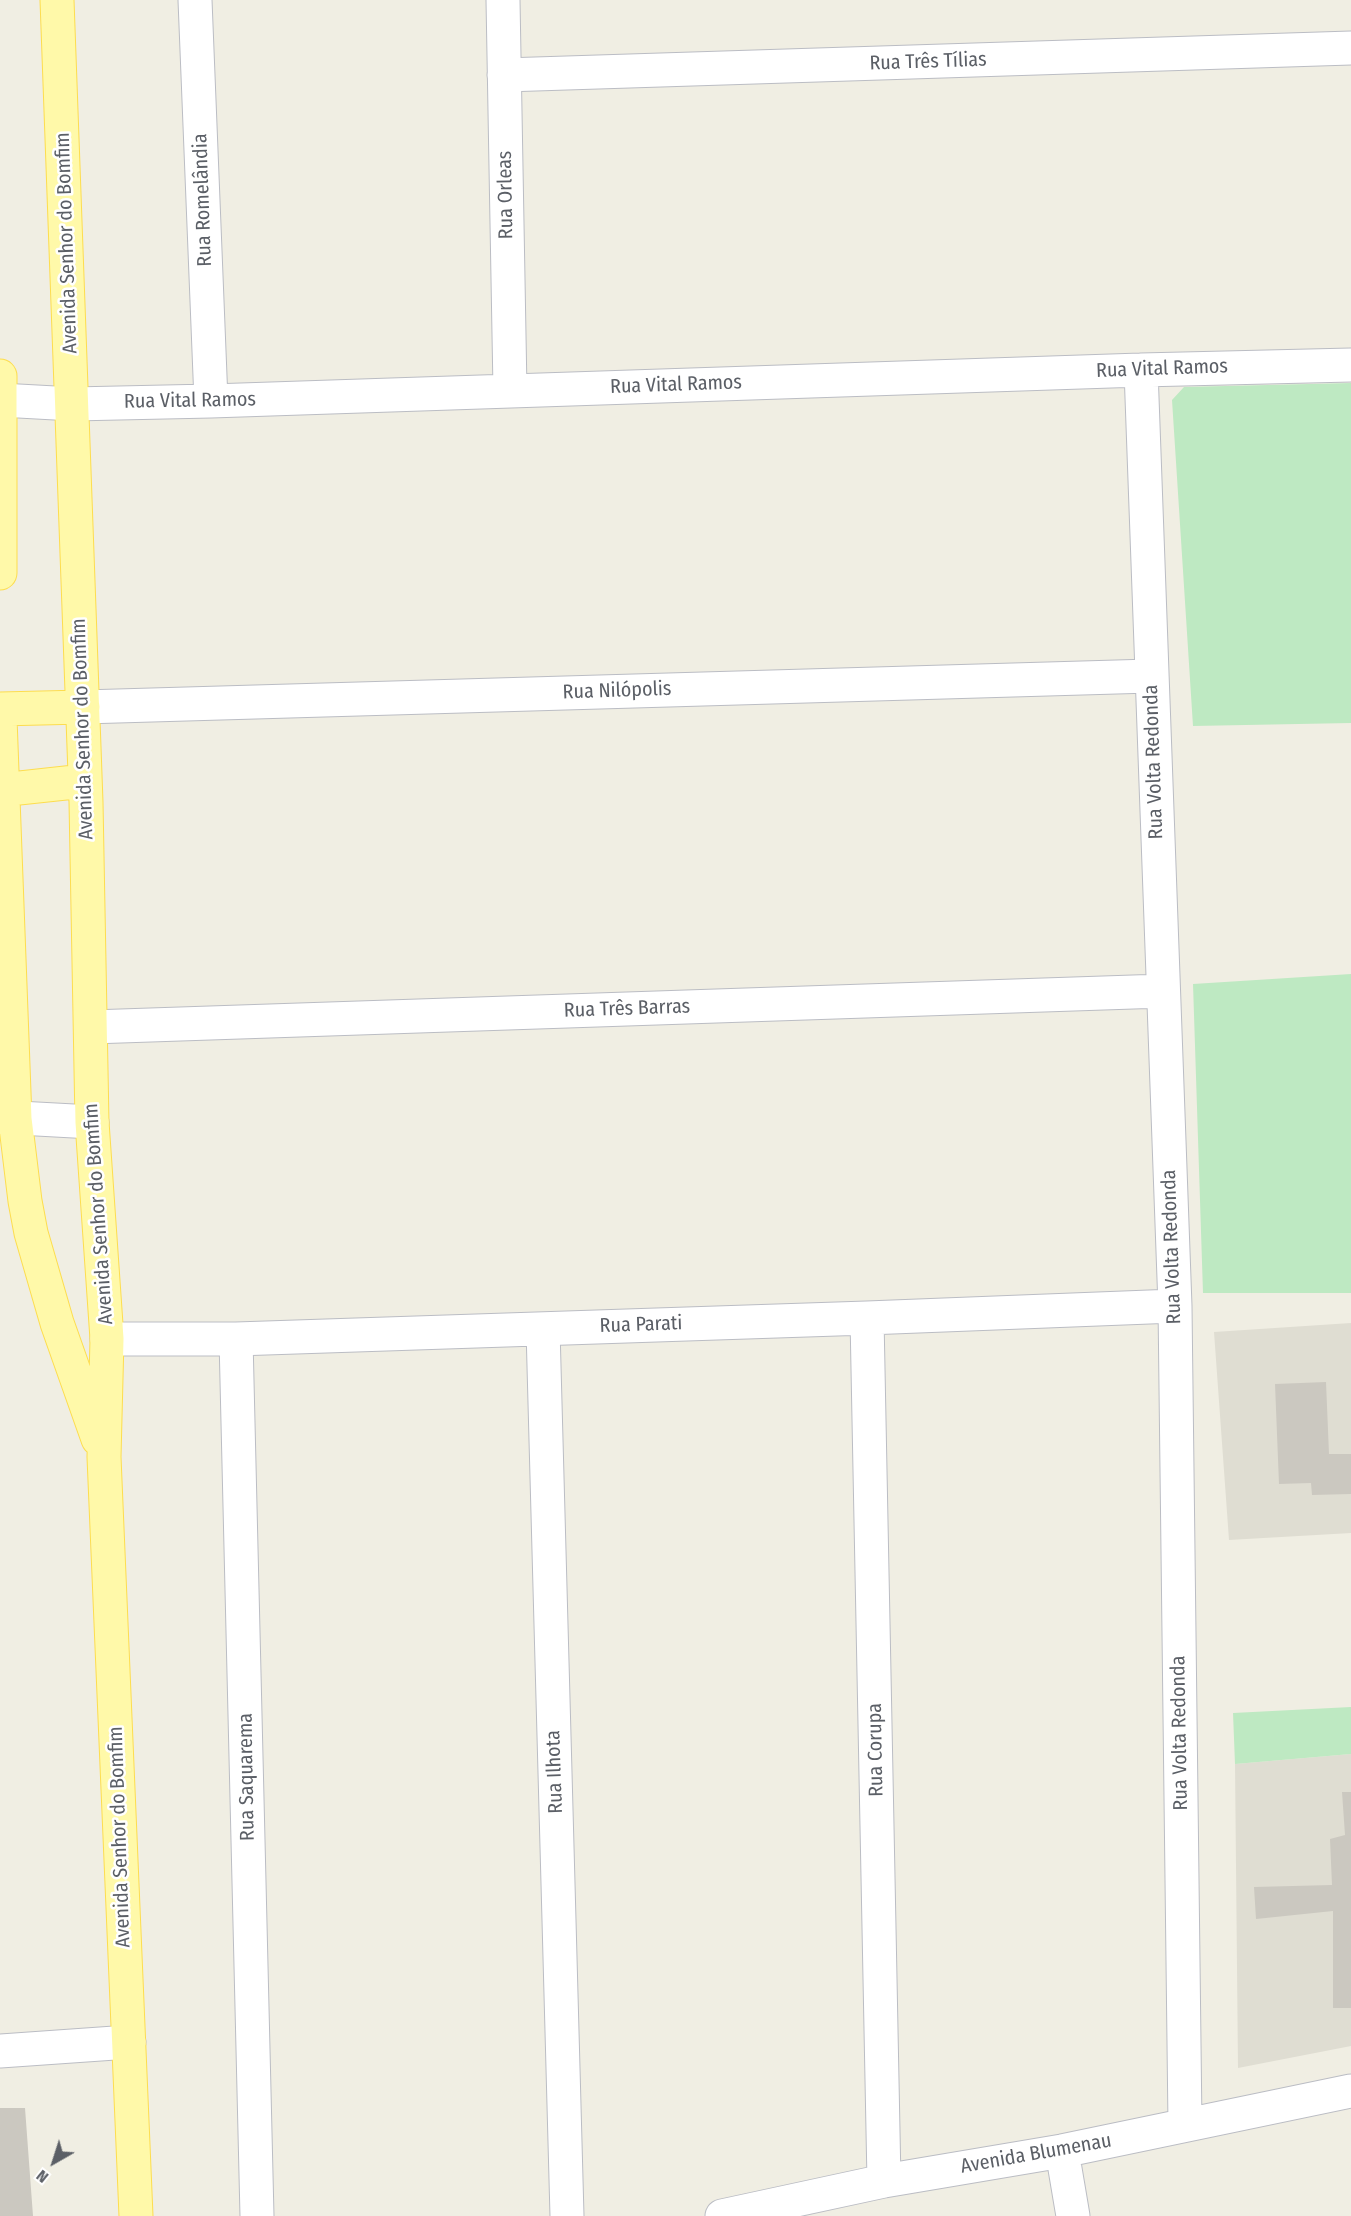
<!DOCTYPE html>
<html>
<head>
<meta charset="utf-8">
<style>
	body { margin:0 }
	#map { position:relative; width:1351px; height:2216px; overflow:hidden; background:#f0eee3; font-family:"Fira Sans Condensed",sans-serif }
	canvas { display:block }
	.north { position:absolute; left:24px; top:2132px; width:60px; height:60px; -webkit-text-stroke:4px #fff; paint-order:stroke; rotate:219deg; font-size:16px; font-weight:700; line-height:24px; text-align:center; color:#5b5f66 }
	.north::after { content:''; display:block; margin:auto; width:21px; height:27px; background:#5b5f66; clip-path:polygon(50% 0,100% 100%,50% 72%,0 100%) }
</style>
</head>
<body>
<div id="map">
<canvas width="1351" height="2216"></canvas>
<div class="north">N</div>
</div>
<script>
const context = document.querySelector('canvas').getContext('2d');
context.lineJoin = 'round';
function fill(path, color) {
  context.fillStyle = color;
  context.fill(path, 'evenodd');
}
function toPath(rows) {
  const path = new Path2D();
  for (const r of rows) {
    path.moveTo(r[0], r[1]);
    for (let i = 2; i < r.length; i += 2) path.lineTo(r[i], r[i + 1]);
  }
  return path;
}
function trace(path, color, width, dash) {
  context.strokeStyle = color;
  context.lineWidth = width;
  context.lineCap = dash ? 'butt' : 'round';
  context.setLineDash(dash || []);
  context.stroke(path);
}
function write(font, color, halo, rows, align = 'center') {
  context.font = font + ' "Fira Sans Condensed",sans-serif';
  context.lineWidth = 5;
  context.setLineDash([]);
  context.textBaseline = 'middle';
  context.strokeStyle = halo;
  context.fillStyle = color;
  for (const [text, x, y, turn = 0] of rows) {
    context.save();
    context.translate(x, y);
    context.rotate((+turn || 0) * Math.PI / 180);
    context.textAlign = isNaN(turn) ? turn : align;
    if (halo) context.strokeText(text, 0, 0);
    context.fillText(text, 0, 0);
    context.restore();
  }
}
fill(toPath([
	[1351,1323,1351,1533,1229,1540,1214,1332],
	[1351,1754,1351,2046,1238,2068,1235,1764]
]), '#dfddd2');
fill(toPath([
	[1351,383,1351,723,1193,726,1172,400,1184,387],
	[1351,974,1351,1293,1203,1293,1193,984],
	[1351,1707,1351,1754,1235,1764,1233,1713]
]), '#bee9c2');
fill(toPath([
	[1326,1382,1329,1454,1351,1454,1351,1494,1312,1495,1311,1483,1279,1484,1275,1384],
	[1342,1792,1351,1792,1351,2008,1333,2008,1333,1911,1256,1919,1254,1887,1332,1885,1330,1839,1345,1835],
	[0,2108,25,2108,33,2216,0,2216]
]), '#cbc8c0');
const minor = toPath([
	[195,0,211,401],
	[503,0,510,390],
	[504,75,1351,48],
	[1141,370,1175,1306,1185,2125],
	[0,400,73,404,211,401,1141,370,1351,365],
	[83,707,1151,676],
	[91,1027,1163,991],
	[0,1117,92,1122],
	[867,1318,884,2181],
	[543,1329,567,2216],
	[107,1339,236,1339,867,1318,1175,1306],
	[236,1339,257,2216],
	[0,2051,129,2042],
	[1062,2151,1073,2216],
	[722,2216,884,2181,1062,2151,1351,2091]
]);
const major = toPath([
	[57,0,86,802,92,1122,107,1339,104,1457,136,2216],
	[0,376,0,573],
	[0,709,83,707],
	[0,718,15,1119,25,1201,31,1233,57,1323,98,1439],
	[0,790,84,781]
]);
trace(minor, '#bbbdc4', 35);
trace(major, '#fddd4f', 35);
trace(minor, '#fff', 33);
trace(major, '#fff9a9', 33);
write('20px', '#5b5f66', '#fff', [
	["Rua Três Tílias",928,62,-2],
	["Rua Orleas",506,195,-91],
	["Rua Romelândia",203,200,-92],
	["Avenida Senhor do Bomfim",67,243,-92],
	["Rua Vital Ramos",1162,369,-2],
	["Rua Vital Ramos",676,385,-2],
	["Rua Vital Ramos",190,401,-1],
	["Rua Nilópolis",617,691,-2],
	["Avenida Senhor do Bomfim",83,729,-92],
	["Rua Volta Redonda",1154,762,-92],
	["Rua Três Barras",627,1009,-2],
	["Avenida Senhor do Bomfim",99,1214,-94],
	["Rua Volta Redonda",1172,1247,-92],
	["Rua Parati",641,1325,-2],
	["Rua Volta Redonda",1180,1733,-91],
	["Rua Corupa",876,1750,-91],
	["Rua Ilhota",555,1772,-92],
	["Rua Saquarema",247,1777,-91],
	["Avenida Senhor do Bomfim",120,1837,-92],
	["Avenida Blumenau",1036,2154,-10]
]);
</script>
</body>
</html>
